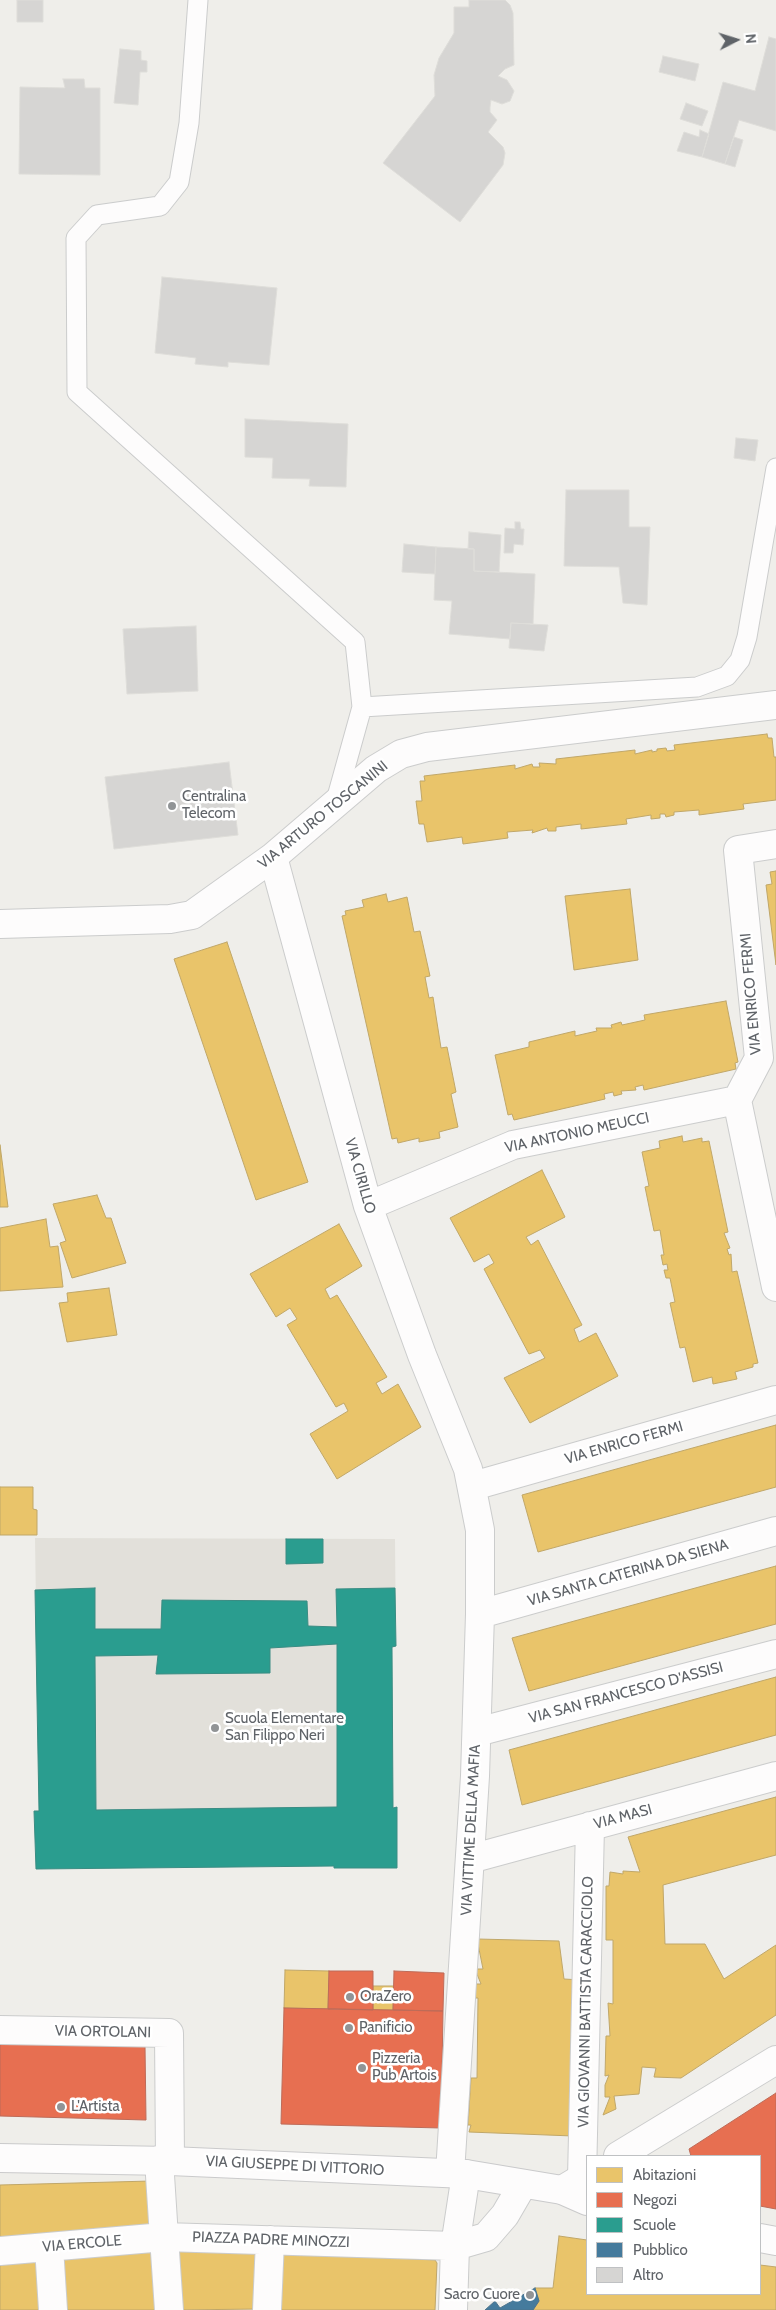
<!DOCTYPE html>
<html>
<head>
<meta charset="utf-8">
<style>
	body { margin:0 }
	#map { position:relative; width:776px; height:2310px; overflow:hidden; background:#efeeea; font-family:Cabin,sans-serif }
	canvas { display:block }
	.legend { position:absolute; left:586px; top:2155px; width:175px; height:140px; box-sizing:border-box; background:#fff; border:1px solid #bfc1c3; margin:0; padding:6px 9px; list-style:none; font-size:15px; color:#5f6368 }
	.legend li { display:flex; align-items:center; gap:10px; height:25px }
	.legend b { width:25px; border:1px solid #bfc1c3 }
	.north { position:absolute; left:711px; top:15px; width:50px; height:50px; -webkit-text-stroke:4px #fff; paint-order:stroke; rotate:85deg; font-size:14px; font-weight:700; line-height:20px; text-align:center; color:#5f6368 }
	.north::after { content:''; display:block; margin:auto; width:18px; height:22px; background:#5f6368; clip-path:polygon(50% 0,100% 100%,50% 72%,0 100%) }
</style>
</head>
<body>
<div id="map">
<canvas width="776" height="2310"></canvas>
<ul class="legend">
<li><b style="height:14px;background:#e9c46a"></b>Abitazioni</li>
<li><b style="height:14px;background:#e76f51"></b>Negozi</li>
<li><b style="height:14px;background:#2a9d8f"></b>Scuole</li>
<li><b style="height:14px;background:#457b9d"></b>Pubblico</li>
<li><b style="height:14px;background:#d6d5d3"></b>Altro</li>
</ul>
<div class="north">N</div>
</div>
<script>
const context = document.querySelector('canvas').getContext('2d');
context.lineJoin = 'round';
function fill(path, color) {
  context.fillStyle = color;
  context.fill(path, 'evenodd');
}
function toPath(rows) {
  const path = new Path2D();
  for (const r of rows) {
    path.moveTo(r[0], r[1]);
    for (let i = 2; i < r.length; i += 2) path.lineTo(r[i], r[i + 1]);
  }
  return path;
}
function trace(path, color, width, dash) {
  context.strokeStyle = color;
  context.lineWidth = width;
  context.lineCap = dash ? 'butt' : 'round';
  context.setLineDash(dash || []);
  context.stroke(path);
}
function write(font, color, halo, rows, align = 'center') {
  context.font = font + ' Cabin,sans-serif';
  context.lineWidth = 5;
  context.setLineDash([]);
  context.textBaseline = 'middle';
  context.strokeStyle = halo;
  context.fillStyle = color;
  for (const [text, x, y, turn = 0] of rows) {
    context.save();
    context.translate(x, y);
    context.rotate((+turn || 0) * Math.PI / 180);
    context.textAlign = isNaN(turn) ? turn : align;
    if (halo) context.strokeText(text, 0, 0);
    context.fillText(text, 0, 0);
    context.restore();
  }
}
fill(toPath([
	[35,1538,395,1539,396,1646,392,1647,393,1808,397,1868,334,1868,334,1866,36,1869,34,1811,39,1810]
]), '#e2e0da');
const homes = toPath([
	[767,734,768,738,772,738,774,757,776,757,776,800,743,804,744,809,699,815,699,810,674,812,674,815,666,817,665,814,660,814,660,818,651,819,651,815,626,819,627,824,581,829,581,824,556,827,556,831,548,831,547,828,532,833,533,830,507,832,508,838,463,844,462,837,427,842,424,824,419,824,416,801,422,801,420,781,425,781,424,776,515,765,515,769,532,764,533,767,540,767,539,763,556,764,556,759,635,750,635,754,652,750,652,752,657,751,657,749,666,748,667,751,675,750,674,745,767,734],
	[776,871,776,965,766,885,772,884,770,872,776,871],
	[630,889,638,960,574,970,565,896,630,889],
	[386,894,388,902,407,897,414,932,420,931,430,976,425,977,429,998,433,997,441,1048,447,1047,456,1092,451,1094,458,1127,439,1132,440,1138,419,1142,419,1138,398,1143,397,1138,392,1139,342,916,346,915,345,911,364,907,362,900,386,894],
	[227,942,308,1182,256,1200,174,959,227,942],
	[726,1001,738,1062,735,1063,736,1069,644,1090,643,1085,635,1087,636,1090,621,1091,622,1094,614,1096,613,1092,604,1094,605,1099,514,1120,512,1114,508,1115,495,1055,529,1047,529,1042,575,1031,575,1036,597,1031,596,1028,612,1028,611,1025,621,1022,622,1025,645,1020,644,1015,726,1001],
	[682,1136,683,1142,702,1138,702,1142,709,1141,728,1232,724,1233,730,1248,727,1249,729,1255,731,1254,732,1272,737,1271,758,1363,753,1364,753,1367,735,1372,737,1379,713,1384,712,1377,693,1382,685,1347,680,1348,670,1303,675,1302,670,1278,666,1278,664,1270,668,1270,667,1264,663,1265,661,1255,664,1255,660,1230,654,1231,645,1187,649,1186,642,1152,660,1148,659,1141,682,1136],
	[0,1145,8,1207,0,1207,0,1145],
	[542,1170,565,1217,526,1237,531,1245,538,1240,582,1325,574,1329,579,1342,596,1333,618,1376,530,1423,504,1378,545,1358,540,1350,529,1354,484,1269,494,1263,489,1254,474,1262,450,1218,542,1170],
	[97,1195,106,1218,111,1218,126,1263,72,1278,60,1243,66,1241,53,1204,97,1195],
	[46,1219,50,1247,58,1246,63,1287,0,1291,0,1228,46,1219],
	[339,1224,362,1266,325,1289,330,1299,337,1295,387,1377,376,1383,382,1394,398,1384,421,1427,337,1479,310,1434,348,1411,344,1403,336,1407,287,1325,297,1319,290,1308,276,1317,250,1274,339,1224],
	[109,1288,117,1335,67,1342,59,1303,68,1302,67,1293,109,1288],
	[776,1425,776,1487,538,1552,522,1495,776,1425],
	[0,1487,33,1487,33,1509,37,1510,37,1535,0,1535,0,1487],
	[776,1566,776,1624,529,1691,512,1638,776,1566],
	[776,1677,776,1735,522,1805,509,1750,776,1677],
	[776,1797,776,1855,663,1885,665,1944,705,1944,724,1979,776,1945,776,2015,681,2078,654,2077,656,2068,642,2067,639,2094,614,2096,616,2109,603,2115,610,2097,605,2097,605,2085,609,2075,605,2076,606,2036,610,2036,608,2003,613,2004,613,1940,606,1940,606,1886,609,1886,610,1872,623,1874,623,1871,640,1872,628,1837,776,1797],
	[477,1939,559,1941,564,1979,581,1980,573,2136,469,2132,471,2125,468,2125,471,2078,477,2078,478,1998,474,1998,474,1984,481,1984,475,1969,483,1969,477,1939],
	[285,1970,329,1971,328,2009,284,2008,285,1970],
	[373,1986,394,1986,393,2010,373,2010,373,1986],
	[151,2181,155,2226,0,2240,0,2185,151,2181],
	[559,2236,587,2240,587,2294,760,2294,760,2265,776,2267,776,2310,533,2310,539,2301,535,2288,553,2288,559,2236],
	[155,2244,160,2310,65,2310,59,2253,155,2244],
	[172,2248,257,2250,259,2309,176,2310,172,2248],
	[280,2252,435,2260,437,2263,435,2310,275,2310,280,2252],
	[39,2253,43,2310,0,2310,0,2257,39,2253]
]);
fill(homes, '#e9c46a');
trace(homes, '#c0a769', 1);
const shops = toPath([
	[329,1971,373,1971,373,2010,328,2009,329,1971],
	[394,1971,444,1973,443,2011,393,2010,394,1971],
	[284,2008,443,2011,441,2128,281,2124,284,2008],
	[0,2043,145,2046,146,2120,0,2116,0,2043],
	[776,2093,776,2209,760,2206,760,2156,691,2156,689,2149,776,2093]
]);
fill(shops, '#e76f51');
trace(shops, '#be6b58', 1);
const schools = toPath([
	[286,1539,323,1539,323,1563,286,1564,286,1539],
	[95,1588,95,1629,161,1629,162,1600,307,1601,308,1626,337,1627,336,1589,395,1588,396,1646,392,1647,393,1808,397,1807,397,1868,334,1868,334,1866,36,1869,34,1811,39,1811,35,1590,95,1588],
	[337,1644,337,1807,96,1810,95,1656,158,1655,156,1674,270,1673,270,1648,337,1644]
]);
fill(schools, '#2a9d8f');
trace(schools, '#3a8c83', 1);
const public = toPath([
	[535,2288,539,2301,533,2310,485,2310,495,2301,500,2308,535,2288]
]);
fill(public, '#457b9d');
trace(public, '#4d748d', 1);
const building = toPath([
	[17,0,43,0,43,22,17,22,17,0],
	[469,0,505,0,510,5,513,13,514,65,505,69,498,76,507,80,514,91,510,101,502,104,491,100,490,107,490,112,497,120,488,132,503,147,505,153,503,165,460,222,383,163,435,96,434,75,439,58,454,33,454,7,469,7,469,0],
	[769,37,776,39,776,131,739,120,725,164,702,157,723,82,755,91,769,37],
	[120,49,141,51,141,60,147,61,147,72,140,72,138,105,114,103,120,49],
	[663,56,699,64,695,81,659,72,663,56],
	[63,79,84,79,85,88,100,88,100,175,19,174,20,87,65,88,63,79],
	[686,103,708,111,702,126,680,119,686,103],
	[700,130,709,134,702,157,677,151,684,132,699,137,700,130],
	[734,137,743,140,735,167,725,164,734,137],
	[162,277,277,288,269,365,228,362,228,367,195,364,196,358,155,353,162,277],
	[245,419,348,424,346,487,309,486,310,479,272,478,273,458,245,457,245,419],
	[736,438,758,440,755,461,734,458,736,438],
	[566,490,629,490,629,527,650,527,647,605,623,603,619,567,564,566,566,490],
	[515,522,520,522,521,529,524,529,523,545,514,544,513,553,504,553,505,528,515,529,515,522],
	[469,532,501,535,499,572,474,571,474,549,468,549,469,532],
	[404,544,436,547,435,574,402,572,404,544],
	[436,547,474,549,474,571,535,574,533,624,511,623,510,639,449,634,452,601,434,600,436,547],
	[511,623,548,625,544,651,509,648,511,623],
	[196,626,198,691,127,694,123,629,196,626],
	[229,762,238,835,114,849,105,777,229,762]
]);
fill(building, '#d6d5d3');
trace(building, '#deddd9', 1);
const service = toPath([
	[198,0,189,123,179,182,160,206,97,215,76,238,77,392,355,642,362,707,335,804],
	[362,707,697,687,727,676,740,660,747,637,776,468]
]);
const pedestrian = toPath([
	[0,2030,169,2033,170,2161],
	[49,2247,53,2310],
	[0,2251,164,2237,169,2310]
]);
const minor = toPath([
	[776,844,738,850,759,1058,737,1100,776,1287],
	[273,857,368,1206,422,1355,468,1469,480,1530,480,1614,475,1776,450,2173],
	[0,924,170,919,192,915,273,857,376,769,401,754,427,747,776,705],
	[368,1206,513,1145,737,1100],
	[473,1486,776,1400],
	[480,1614,776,1531],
	[477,1732,776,1654],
	[470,1859,776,1776],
	[159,2160,164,2237,455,2246,486,2237,505,2215,523,2184],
	[582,2178,590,1826],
	[267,2310,270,2240],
	[453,2310,455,2246,466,2174]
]);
const tertiary = toPath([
	[618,2156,776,2060],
	[562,2190,587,2175]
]);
const secondary = toPath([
	[0,2158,170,2161,466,2174,562,2190,587,2201],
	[760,2238,776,2241]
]);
trace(service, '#cbcccc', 21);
trace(pedestrian, '#cbcccc', 30);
trace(minor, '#cbcccc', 30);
trace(tertiary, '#cbcccc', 30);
trace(secondary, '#cacacb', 30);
trace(service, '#fdfcfc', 19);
trace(pedestrian, '#fdfcfc', 28);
trace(minor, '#fdfcfc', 28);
trace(tertiary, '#fdfcfc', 28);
trace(secondary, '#fdfcfc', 28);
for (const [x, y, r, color] of [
	[172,806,5,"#919496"],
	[215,1728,5,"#919496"],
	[350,1997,5,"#919496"],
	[349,2028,5,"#919496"],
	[362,2068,5,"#919496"],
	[61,2107,5,"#919496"],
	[530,2295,5,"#919496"]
]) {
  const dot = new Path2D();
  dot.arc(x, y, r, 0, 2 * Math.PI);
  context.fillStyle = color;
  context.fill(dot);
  trace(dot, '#fff', 2);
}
write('15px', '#5f6368', '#fff', [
	["Centralina",182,797],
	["Telecom",182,814],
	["Scuola Elementare",225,1719],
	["San Filippo Neri",225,1736],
	["OraZero",360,1997],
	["Panificio",359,2028],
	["Pizzeria",372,2059],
	["Pub Artois",372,2076],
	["L'Artista",71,2107],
	["Sacro Cuore",520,2295,"right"]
], 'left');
write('15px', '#5f6368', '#fff', [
	["VIA ARTURO TOSCANINI",323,815,-39],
	["VIA ENRICO FERMI",751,994,-95],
	["VIA ANTONIO MEUCCI",577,1133,-12],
	["VIA CIRILLO",360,1176,74],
	["VIA ENRICO FERMI",624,1443,-16],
	["VIA SANTA CATERINA DA SIENA",628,1573,-16],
	["VIA SAN FRANCESCO D'ASSISI",626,1693,-15],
	["VIA MASI",623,1817,-15],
	["VIA VITTIME DELLA MAFIA",471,1830,-87],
	["VIA GIOVANNI BATTISTA CARACCIOLO",586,2002,-89],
	["VIA ORTOLANI",103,2032,1],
	["VIA GIUSEPPE DI VITTORIO",295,2166,3],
	["PIAZZA PADRE MINOZZI",271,2240,2],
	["VIA ERCOLE",82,2244,-5]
]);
</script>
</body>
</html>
